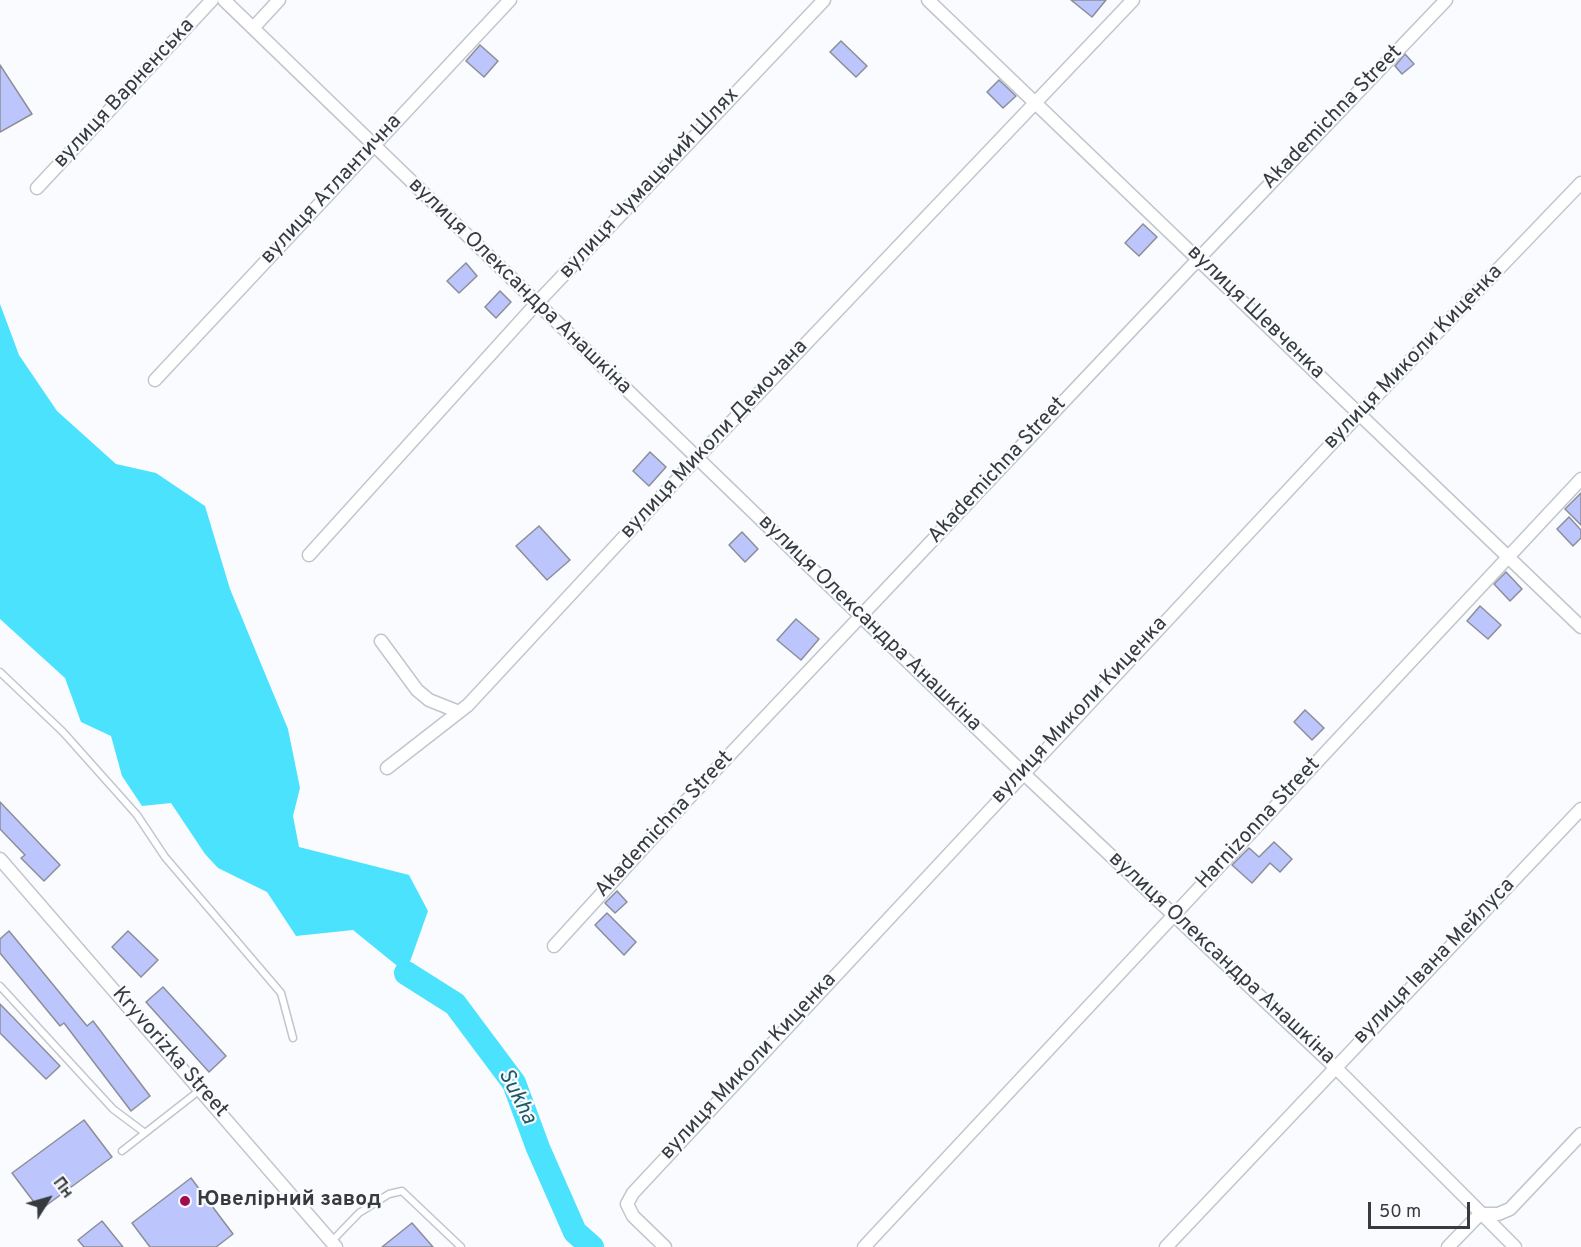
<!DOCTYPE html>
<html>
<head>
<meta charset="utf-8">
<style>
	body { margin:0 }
	#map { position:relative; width:1581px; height:1247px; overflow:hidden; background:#f9fbff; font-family:Overpass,sans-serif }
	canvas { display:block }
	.north { position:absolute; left:18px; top:1169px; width:60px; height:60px; -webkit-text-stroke:4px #f9fbff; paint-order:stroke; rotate:53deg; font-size:16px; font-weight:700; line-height:24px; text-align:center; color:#383b3e }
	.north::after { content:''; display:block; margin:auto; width:21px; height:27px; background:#383b3e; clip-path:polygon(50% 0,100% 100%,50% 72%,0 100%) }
	.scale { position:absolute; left:1368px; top:1202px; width:102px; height:27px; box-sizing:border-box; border:3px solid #383b3e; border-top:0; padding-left:8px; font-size:18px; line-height:21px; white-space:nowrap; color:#383b3e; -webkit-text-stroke:4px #f9fbff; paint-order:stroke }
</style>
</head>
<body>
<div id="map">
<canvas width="1581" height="1247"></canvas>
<div class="north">Пн</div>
<div class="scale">50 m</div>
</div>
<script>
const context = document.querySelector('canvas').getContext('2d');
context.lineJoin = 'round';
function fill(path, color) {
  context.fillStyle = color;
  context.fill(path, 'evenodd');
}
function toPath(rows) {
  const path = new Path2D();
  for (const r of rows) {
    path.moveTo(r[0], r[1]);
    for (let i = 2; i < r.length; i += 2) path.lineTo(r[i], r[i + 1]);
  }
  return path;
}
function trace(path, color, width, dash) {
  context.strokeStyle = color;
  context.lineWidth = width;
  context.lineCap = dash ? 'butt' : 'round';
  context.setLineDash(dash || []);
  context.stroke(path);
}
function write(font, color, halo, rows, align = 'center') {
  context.font = font + ' Overpass,sans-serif';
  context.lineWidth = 4.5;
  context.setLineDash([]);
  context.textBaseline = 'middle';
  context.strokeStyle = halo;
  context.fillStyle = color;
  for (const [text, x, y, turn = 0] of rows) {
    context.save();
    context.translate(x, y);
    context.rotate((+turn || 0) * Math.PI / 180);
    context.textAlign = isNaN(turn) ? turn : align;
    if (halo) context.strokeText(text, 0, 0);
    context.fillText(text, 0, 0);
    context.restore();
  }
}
fill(toPath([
	[0,304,19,355,57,411,116,464,156,473,205,506,230,589,288,729,300,788,293,816,299,847,409,875,428,911,406,973,353,930,296,936,267,892,218,868,205,854,171,803,142,806,122,776,111,736,81,722,65,678,0,619]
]), '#4be2fe');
trace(toPath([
	[406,973,455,1004,514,1083,538,1148,575,1232,592,1247]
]), '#4be2fe', 24);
const building = toPath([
	[1071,0,1106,0,1092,17,1071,0],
	[841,41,867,66,856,77,830,52,841,41],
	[480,45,498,61,484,77,466,61,480,45],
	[1405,54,1414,64,1402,74,1395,66,1405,54],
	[0,65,32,114,0,132,0,65],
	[999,80,1016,96,1003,108,987,92,999,80],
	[1143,224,1157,237,1139,256,1125,243,1143,224],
	[466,263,477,276,459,293,447,281,466,263],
	[500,291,511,302,496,318,485,307,500,291],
	[650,452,666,467,649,486,633,471,650,452],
	[1581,493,1581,525,1565,509,1581,493],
	[1569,517,1581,530,1581,538,1573,546,1557,529,1569,517],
	[539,526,570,560,547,580,516,546,539,526],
	[742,532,758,549,745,562,729,545,742,532],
	[1506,572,1522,589,1510,601,1494,584,1506,572],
	[1480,606,1501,625,1488,639,1467,621,1480,606],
	[796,619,819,639,801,660,777,640,796,619],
	[1305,710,1324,728,1312,740,1294,722,1305,710],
	[0,802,60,865,44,881,21,858,25,855,0,829,0,802],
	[1274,842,1292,859,1280,872,1270,863,1252,883,1232,865,1249,848,1259,857,1274,842],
	[617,891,627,902,615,913,605,903,617,891],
	[607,913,636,942,624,955,595,925,607,913],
	[9,931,87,1026,93,1021,150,1096,131,1111,64,1023,60,1026,0,953,0,939,9,931],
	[128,931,158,960,141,977,112,947,128,931],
	[163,987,226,1056,209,1072,146,1002,163,987],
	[0,1004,60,1066,46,1079,0,1033,0,1004],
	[84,1120,112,1157,40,1210,12,1173,84,1120],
	[191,1178,233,1234,216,1247,150,1247,132,1223,191,1178],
	[102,1221,123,1247,84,1247,78,1240,102,1221],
	[412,1223,433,1247,382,1247,412,1223]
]);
fill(building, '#bcc6fd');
trace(building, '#8c8e97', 1.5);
const lane = toPath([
	[0,672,63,732,137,815,165,857,281,993,293,1038],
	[0,986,113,1109,145,1133],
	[122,1151,200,1090],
	[332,1241,359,1213,389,1194,402,1191,461,1247]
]);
const street = toPath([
	[224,0,1022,772,1335,1067,1515,1247],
	[928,0,1581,627],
	[254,27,279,0],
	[37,188,212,0],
	[155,380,510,0],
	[309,555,536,304,824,0],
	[381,641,417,690,429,700,459,712],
	[387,768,468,705,698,457,1133,0],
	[0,859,336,1247],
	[554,946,686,801,1205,252,1446,0],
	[665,1247,633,1216,627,1204,633,1193,1363,410,1581,183],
	[864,1247,1581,479],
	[1166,1247,1581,809],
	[1448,1247,1480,1214,1498,1214,1510,1209,1581,1134]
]);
trace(lane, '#c1c6ce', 9);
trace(street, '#c1c6ce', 15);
trace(lane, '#fff', 6);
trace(street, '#fff', 12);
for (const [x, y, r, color] of [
	[185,1201,6,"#a10c51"]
]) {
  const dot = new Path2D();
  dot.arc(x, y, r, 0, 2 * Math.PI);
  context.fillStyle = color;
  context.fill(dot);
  trace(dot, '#f9fbff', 2);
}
write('21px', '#383b3e', '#f9fbff', [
	["вулиця Варненська",125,94,-47],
	["Akademichna Street",1333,118,-46],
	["вулиця Чумацький Шлях",650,184,-47],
	["вулиця Атлантична",332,190,-47],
	["вулиця Олександра Анашкіна",519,287,44],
	["вулиця Шевченка",1255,313,44],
	["вулиця Миколи Киценка",1414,358,-46],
	["вулиця Миколи Демочана",715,440,-47],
	["Akademichna Street",998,471,-47],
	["вулиця Олександра Анашкіна",869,624,44],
	["вулиця Миколи Киценка",1080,711,-47],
	["Harnizonna Street",1259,824,-47],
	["Akademichna Street",665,825,-47],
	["вулиця Олександра Анашкіна",1221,959,43],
	["вулиця Івана Мейлуса",1435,962,-46],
	["Kryvorizka Street",169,1053,49],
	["вулиця Миколи Киценка",749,1067,-47]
]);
write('bold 21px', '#383b3e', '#f9fbff', [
	["Ювелірний завод",197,1201]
], 'left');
write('italic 22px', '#1f5b67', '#f9fbff', [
	["Sukha",516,1097,63]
]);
</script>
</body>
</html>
